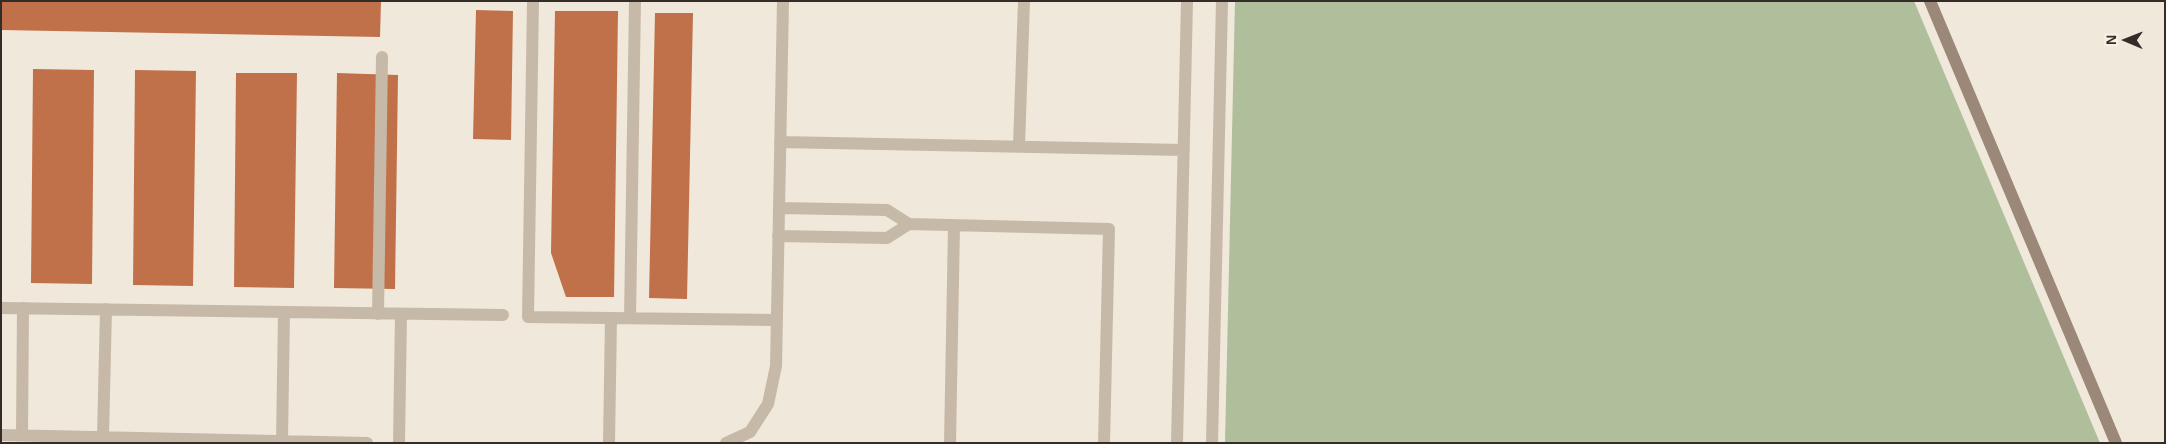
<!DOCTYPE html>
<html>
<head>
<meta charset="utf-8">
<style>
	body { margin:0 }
	#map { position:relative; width:2166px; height:444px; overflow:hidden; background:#f0e8da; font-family:Arial,sans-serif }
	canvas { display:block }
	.frame { position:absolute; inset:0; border:2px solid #342d27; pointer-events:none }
	.north { position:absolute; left:2101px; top:15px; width:50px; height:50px; -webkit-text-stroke:4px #f8f2e6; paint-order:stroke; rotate:271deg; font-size:14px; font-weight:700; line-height:20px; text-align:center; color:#342d27 }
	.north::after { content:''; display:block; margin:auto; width:18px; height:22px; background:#342d27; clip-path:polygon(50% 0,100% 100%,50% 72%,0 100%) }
</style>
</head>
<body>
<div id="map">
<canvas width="2166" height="444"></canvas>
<div class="frame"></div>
<div class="north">N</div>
</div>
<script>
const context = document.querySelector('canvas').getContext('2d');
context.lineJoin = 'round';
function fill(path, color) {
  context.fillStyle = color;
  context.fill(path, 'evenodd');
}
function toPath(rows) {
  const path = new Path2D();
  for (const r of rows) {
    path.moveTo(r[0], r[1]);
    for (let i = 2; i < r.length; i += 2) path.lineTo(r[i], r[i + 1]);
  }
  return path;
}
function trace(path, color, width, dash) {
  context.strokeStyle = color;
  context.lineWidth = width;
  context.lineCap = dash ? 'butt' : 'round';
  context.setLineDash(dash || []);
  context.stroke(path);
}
fill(toPath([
	[1235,1,1914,1,2100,443,1225,443]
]), '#afbe9b');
fill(toPath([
	[1,1,381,1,380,37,1,30],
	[476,10,513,11,511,140,473,139],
	[555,11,618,11,614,297,566,297,551,253],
	[655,13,693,13,687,299,649,298],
	[33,69,94,70,92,284,31,283],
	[135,70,196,71,193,286,133,285],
	[236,73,297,73,294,288,234,287],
	[337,73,398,75,395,289,334,288]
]), '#c07149');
trace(toPath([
	[533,1,528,317,776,320],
	[780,142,1184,150],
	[1019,146,1024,1],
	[779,208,887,210,909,224,1109,229,1104,443],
	[778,236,887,238,909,224],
	[1,308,503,315],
	[378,314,382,57],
	[630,318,635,1],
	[1,435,367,443],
	[22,435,23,308],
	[103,437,106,309],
	[282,441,284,312],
	[399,443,401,314],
	[609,443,611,318],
	[726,443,750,432,768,404,776,366,783,1],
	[950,443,954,226],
	[1177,443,1187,1],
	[1212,443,1222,1]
]), '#c7b9a7', 12);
trace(toPath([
	[1930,1,2116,443]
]), '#9b8879', 12);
</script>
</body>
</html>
